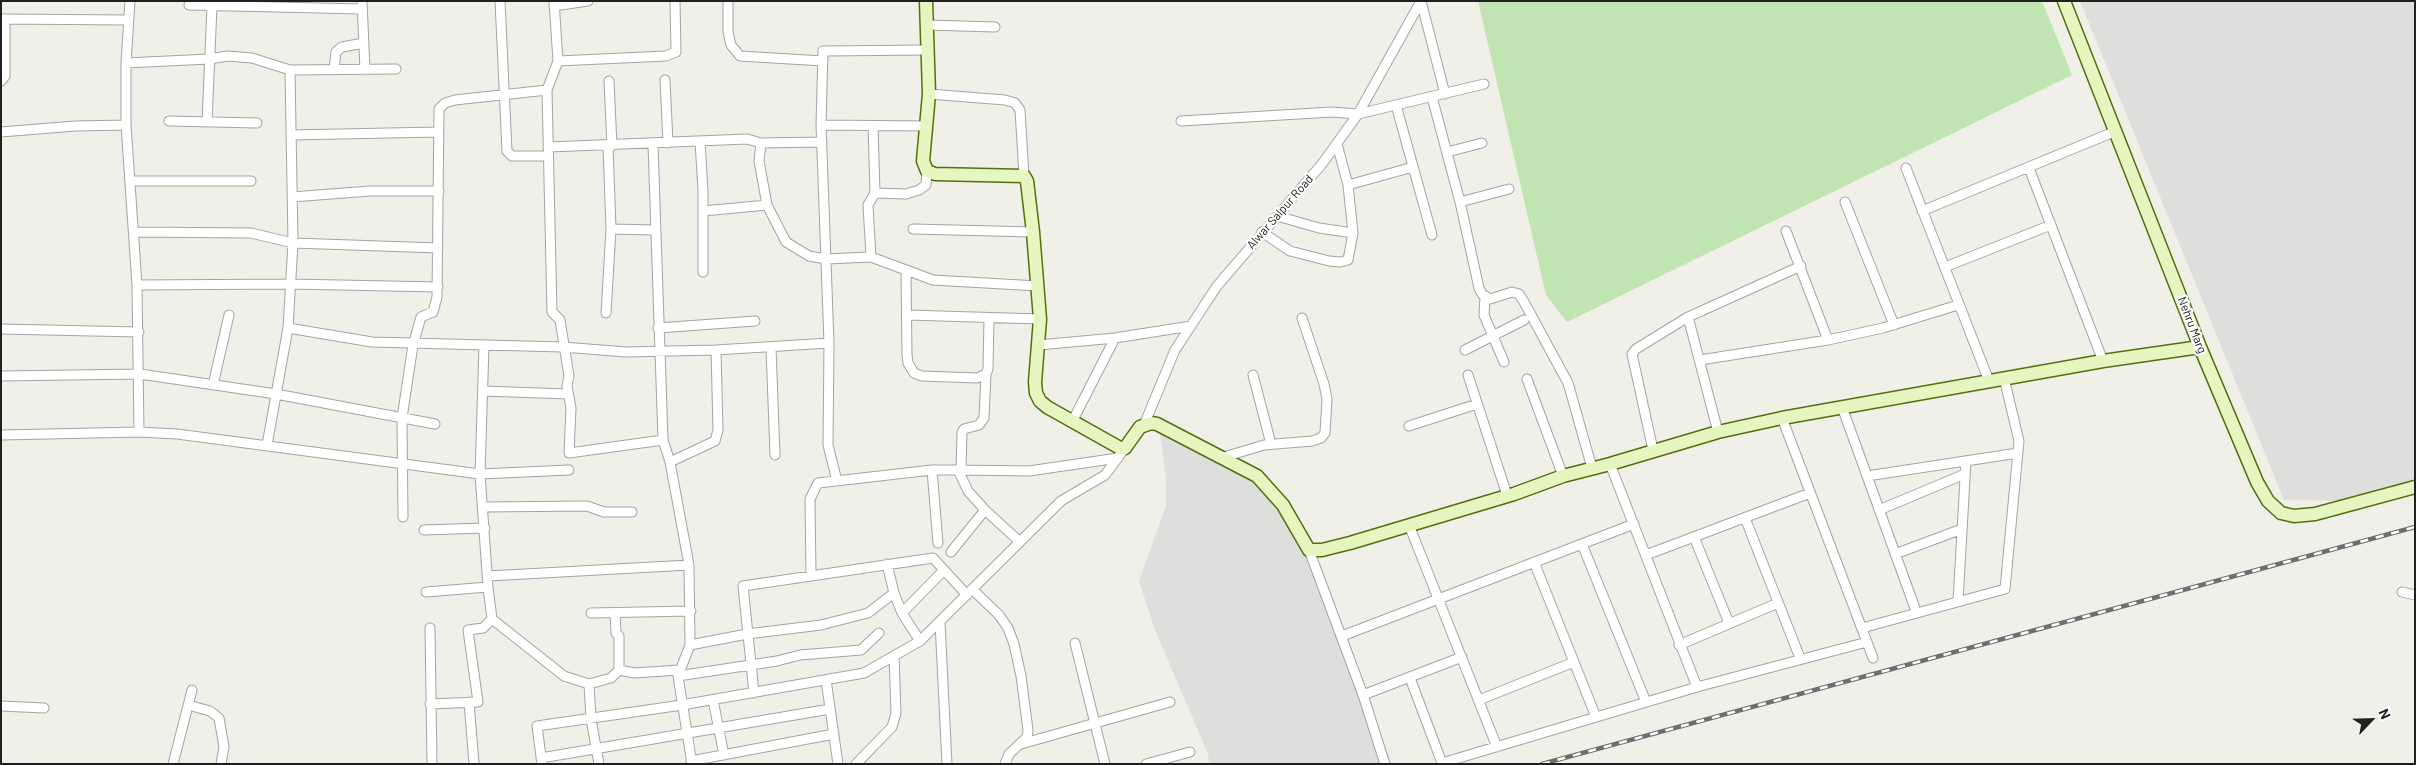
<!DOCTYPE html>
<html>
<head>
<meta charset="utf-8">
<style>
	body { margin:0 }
	#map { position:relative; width:2416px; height:765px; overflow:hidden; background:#f0efe8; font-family:Barlow,sans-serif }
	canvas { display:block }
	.frame { position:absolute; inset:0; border:2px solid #202020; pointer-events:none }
	.north { position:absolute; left:2346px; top:695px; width:50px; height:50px; -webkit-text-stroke:4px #fff; paint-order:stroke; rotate:66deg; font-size:14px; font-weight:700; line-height:20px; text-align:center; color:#202020 }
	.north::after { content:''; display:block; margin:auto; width:18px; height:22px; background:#202020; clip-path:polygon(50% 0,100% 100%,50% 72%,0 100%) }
</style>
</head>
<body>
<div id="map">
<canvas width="2416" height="765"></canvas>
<div class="frame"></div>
<div class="north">N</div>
</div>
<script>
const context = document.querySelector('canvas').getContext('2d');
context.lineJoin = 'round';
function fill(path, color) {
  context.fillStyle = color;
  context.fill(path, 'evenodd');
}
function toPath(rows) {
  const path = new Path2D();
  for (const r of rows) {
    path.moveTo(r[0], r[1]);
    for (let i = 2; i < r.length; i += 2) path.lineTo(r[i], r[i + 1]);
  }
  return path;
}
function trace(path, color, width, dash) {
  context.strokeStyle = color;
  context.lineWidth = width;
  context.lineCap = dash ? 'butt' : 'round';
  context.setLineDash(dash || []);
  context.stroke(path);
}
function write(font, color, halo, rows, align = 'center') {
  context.font = font + ' Barlow,sans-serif';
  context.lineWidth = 4.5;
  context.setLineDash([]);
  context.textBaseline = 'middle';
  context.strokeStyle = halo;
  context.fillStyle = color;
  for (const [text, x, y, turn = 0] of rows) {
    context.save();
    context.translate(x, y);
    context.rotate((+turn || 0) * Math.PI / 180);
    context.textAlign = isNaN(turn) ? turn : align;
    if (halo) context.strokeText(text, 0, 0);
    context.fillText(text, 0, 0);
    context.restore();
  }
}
fill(toPath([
	[2080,1,2415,1,2415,486,2363,501,2284,500],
	[1165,427,1257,476,1309,550,1380,748,1379,764,1209,764,1208,754,1155,630,1139,581,1166,506,1166,478,1160,434]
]), '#dededd');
fill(toPath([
	[1478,1,2042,1,2072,75,1567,322,1546,295]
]), '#c1e5b2');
const street = toPath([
	[130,1,126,63,126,125,137,285,139,432],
	[362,1,365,70],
	[500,1,507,151,512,156,548,156],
	[554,1,558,61,547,90,552,312,560,320,569,376,567,386,571,408,569,453,663,440],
	[728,1,728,32,731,45,740,56,823,61],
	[1421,1,1445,94],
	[189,5,362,9],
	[554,6,588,1],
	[1,19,128,20],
	[928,25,995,27],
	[558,61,666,56,676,52,675,1],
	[126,63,209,59,228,56,252,58,290,70,396,69],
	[334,70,336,52,342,47,364,43],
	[665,80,668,143],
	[1,81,5,76,5,19],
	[609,81,612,146],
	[929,94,1005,100,1015,103,1020,110,1024,176],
	[1432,97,1460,202,1479,288,1482,294,1490,299,1512,292,1519,294,1524,302,1568,383,1592,468],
	[1396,105,1432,235],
	[169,121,257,123],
	[1181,121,1332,112,1358,114,1484,84],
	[207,122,212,6],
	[821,125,927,126],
	[873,126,875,193],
	[1,132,75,126,126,125],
	[291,135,438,132],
	[700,141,703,191,703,272],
	[761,143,759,161,767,205,786,242,809,256,826,259,871,257,933,280,1038,286],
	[653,144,663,440,670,462,689,565,690,645,678,676,692,764],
	[548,147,747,139,761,143,822,142],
	[1447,152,1482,143],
	[1906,168,1989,381],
	[2029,168,2103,361],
	[130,181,251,181],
	[1348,185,1413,167],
	[292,197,370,191,439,191],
	[1460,202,1509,189],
	[1845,202,1894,325],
	[703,211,767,205],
	[1922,211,2116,131],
	[1277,216,1319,228,1353,233],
	[611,229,656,230],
	[913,229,1033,232],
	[1786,231,1828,340],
	[135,232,251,233,293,243,438,248],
	[1262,232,1290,251,1329,261,1340,262,1348,260,1353,233,1348,185,1337,144],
	[871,257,868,205,875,193,906,194,919,190,926,185,927,171],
	[1945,267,2051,225],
	[906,271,907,355,908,363,914,373,922,376,977,378,986,374,988,369,989,318],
	[137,285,290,284,438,287],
	[1485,297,1484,315,1504,362],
	[606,313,611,229,608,146],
	[907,315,1040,319],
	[1688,317,1718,432],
	[288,328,372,342,563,347,626,352,716,350,829,343],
	[658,328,755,321],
	[1,329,139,332],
	[484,345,480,474,488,587,492,619,564,676,589,684],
	[1039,345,1115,338,1191,326],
	[771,348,775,455],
	[1465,350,1524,320],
	[1700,360,1828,340,1883,328,1958,305],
	[1253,375,1271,444],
	[1468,375,1507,495],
	[1,376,140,374,276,394,435,424],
	[1527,379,1563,476],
	[213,385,229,315],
	[483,391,568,394],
	[1842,407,1916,611],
	[1782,418,1873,658],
	[1073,420,1115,338],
	[1144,425,1175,350,1217,286,1322,164,1358,114,1421,1],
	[1409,426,1477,404],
	[1,435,139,432,177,434,480,474,569,470],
	[267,445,288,328,293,243,290,70],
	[1653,450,1632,354,1636,349,1688,317,1801,266],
	[1224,457,1264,445,1312,441,1321,438,1325,433,1327,399,1324,384,1302,318],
	[670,462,715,441,718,430,716,350],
	[1610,464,1697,687],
	[932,470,938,543],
	[958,470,1029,471,1118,458],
	[961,470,962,432,964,429,979,425,984,418,986,374],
	[1867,476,2018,453],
	[837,481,828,445,829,343,821,125,823,51,928,50],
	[484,507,587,506,604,512,632,512],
	[1879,510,1965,474],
	[403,517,402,418,413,345,421,317,433,312,437,297,439,109,445,103,455,100,547,90],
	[1745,518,1800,658],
	[1409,525,1497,747],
	[424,530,485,528],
	[1694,537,1729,623],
	[1582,544,1646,702],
	[1309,550,1363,695,1385,764],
	[951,552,985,510],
	[1895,554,1962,529],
	[1646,555,1810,493],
	[1534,562,1596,717],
	[887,564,894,593,902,613,920,641],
	[811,574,810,499,818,483,932,470,958,470,968,491,985,510,1020,542],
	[488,576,689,565],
	[972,589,999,615,1008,628,1014,644,1021,676,1028,730,1027,737,1009,754,1005,764],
	[426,592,488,587],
	[2402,592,2415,595],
	[1958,601,1966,461],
	[591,613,691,611],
	[615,613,616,633,619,636,619,670,635,673,679,670],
	[902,613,944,570],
	[940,622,947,764],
	[430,628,432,764],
	[1862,628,2005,589,2019,441,2004,378],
	[1342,636,1634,524],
	[1075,643,1105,764],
	[690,645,747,634,821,625,868,613,894,593],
	[1679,645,1778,603],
	[678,676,777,661,800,655,861,650,879,633],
	[1410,678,1442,763,1697,687,1867,642],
	[826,680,838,764],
	[754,693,743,586,933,558,967,595],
	[1363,695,1462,657],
	[713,700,724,755],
	[1479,700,1574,662],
	[469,702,474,764],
	[430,704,478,702,468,630,483,628,492,619],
	[188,705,210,711,219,718,224,747,221,764],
	[1,706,44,708],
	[1021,744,1170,702],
	[541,758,830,709],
	[691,761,834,734],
	[173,764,192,690],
	[542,764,537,726,682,705,864,673,920,641,1061,501,1105,475,1125,448],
	[599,764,591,719,589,684,611,678,619,670],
	[856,764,892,727,896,713,894,656],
	[1146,764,1190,752]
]);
const secondary = toPath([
	[926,1,929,94,923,161,927,171,935,174,1024,176,1027,181,1033,232,1040,319,1035,382,1036,393,1040,401,1047,407,1120,448,1125,448,1140,427,1151,423,1157,424,1257,476,1283,505,1309,550,1322,550,1350,543,1514,494,1563,476,1610,464,1718,432,1782,418,2103,361,2200,347],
	[2064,1,2200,347,2257,482,2268,501,2281,513,2294,516,2315,514,2415,487]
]);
trace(street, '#a4a4a4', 11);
trace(secondary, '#51710e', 15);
trace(street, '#fff', 9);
trace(secondary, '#e7f5c1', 12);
const rail = toPath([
	[1542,764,2415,527]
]);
trace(rail, '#6e6e6e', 4.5);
trace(rail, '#fff', 2.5, [8]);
write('12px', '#202020', '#fff', [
	["Alwar Salpur Road",1280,212,-49],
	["Nehru Marg",2192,325,69]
]);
</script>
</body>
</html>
